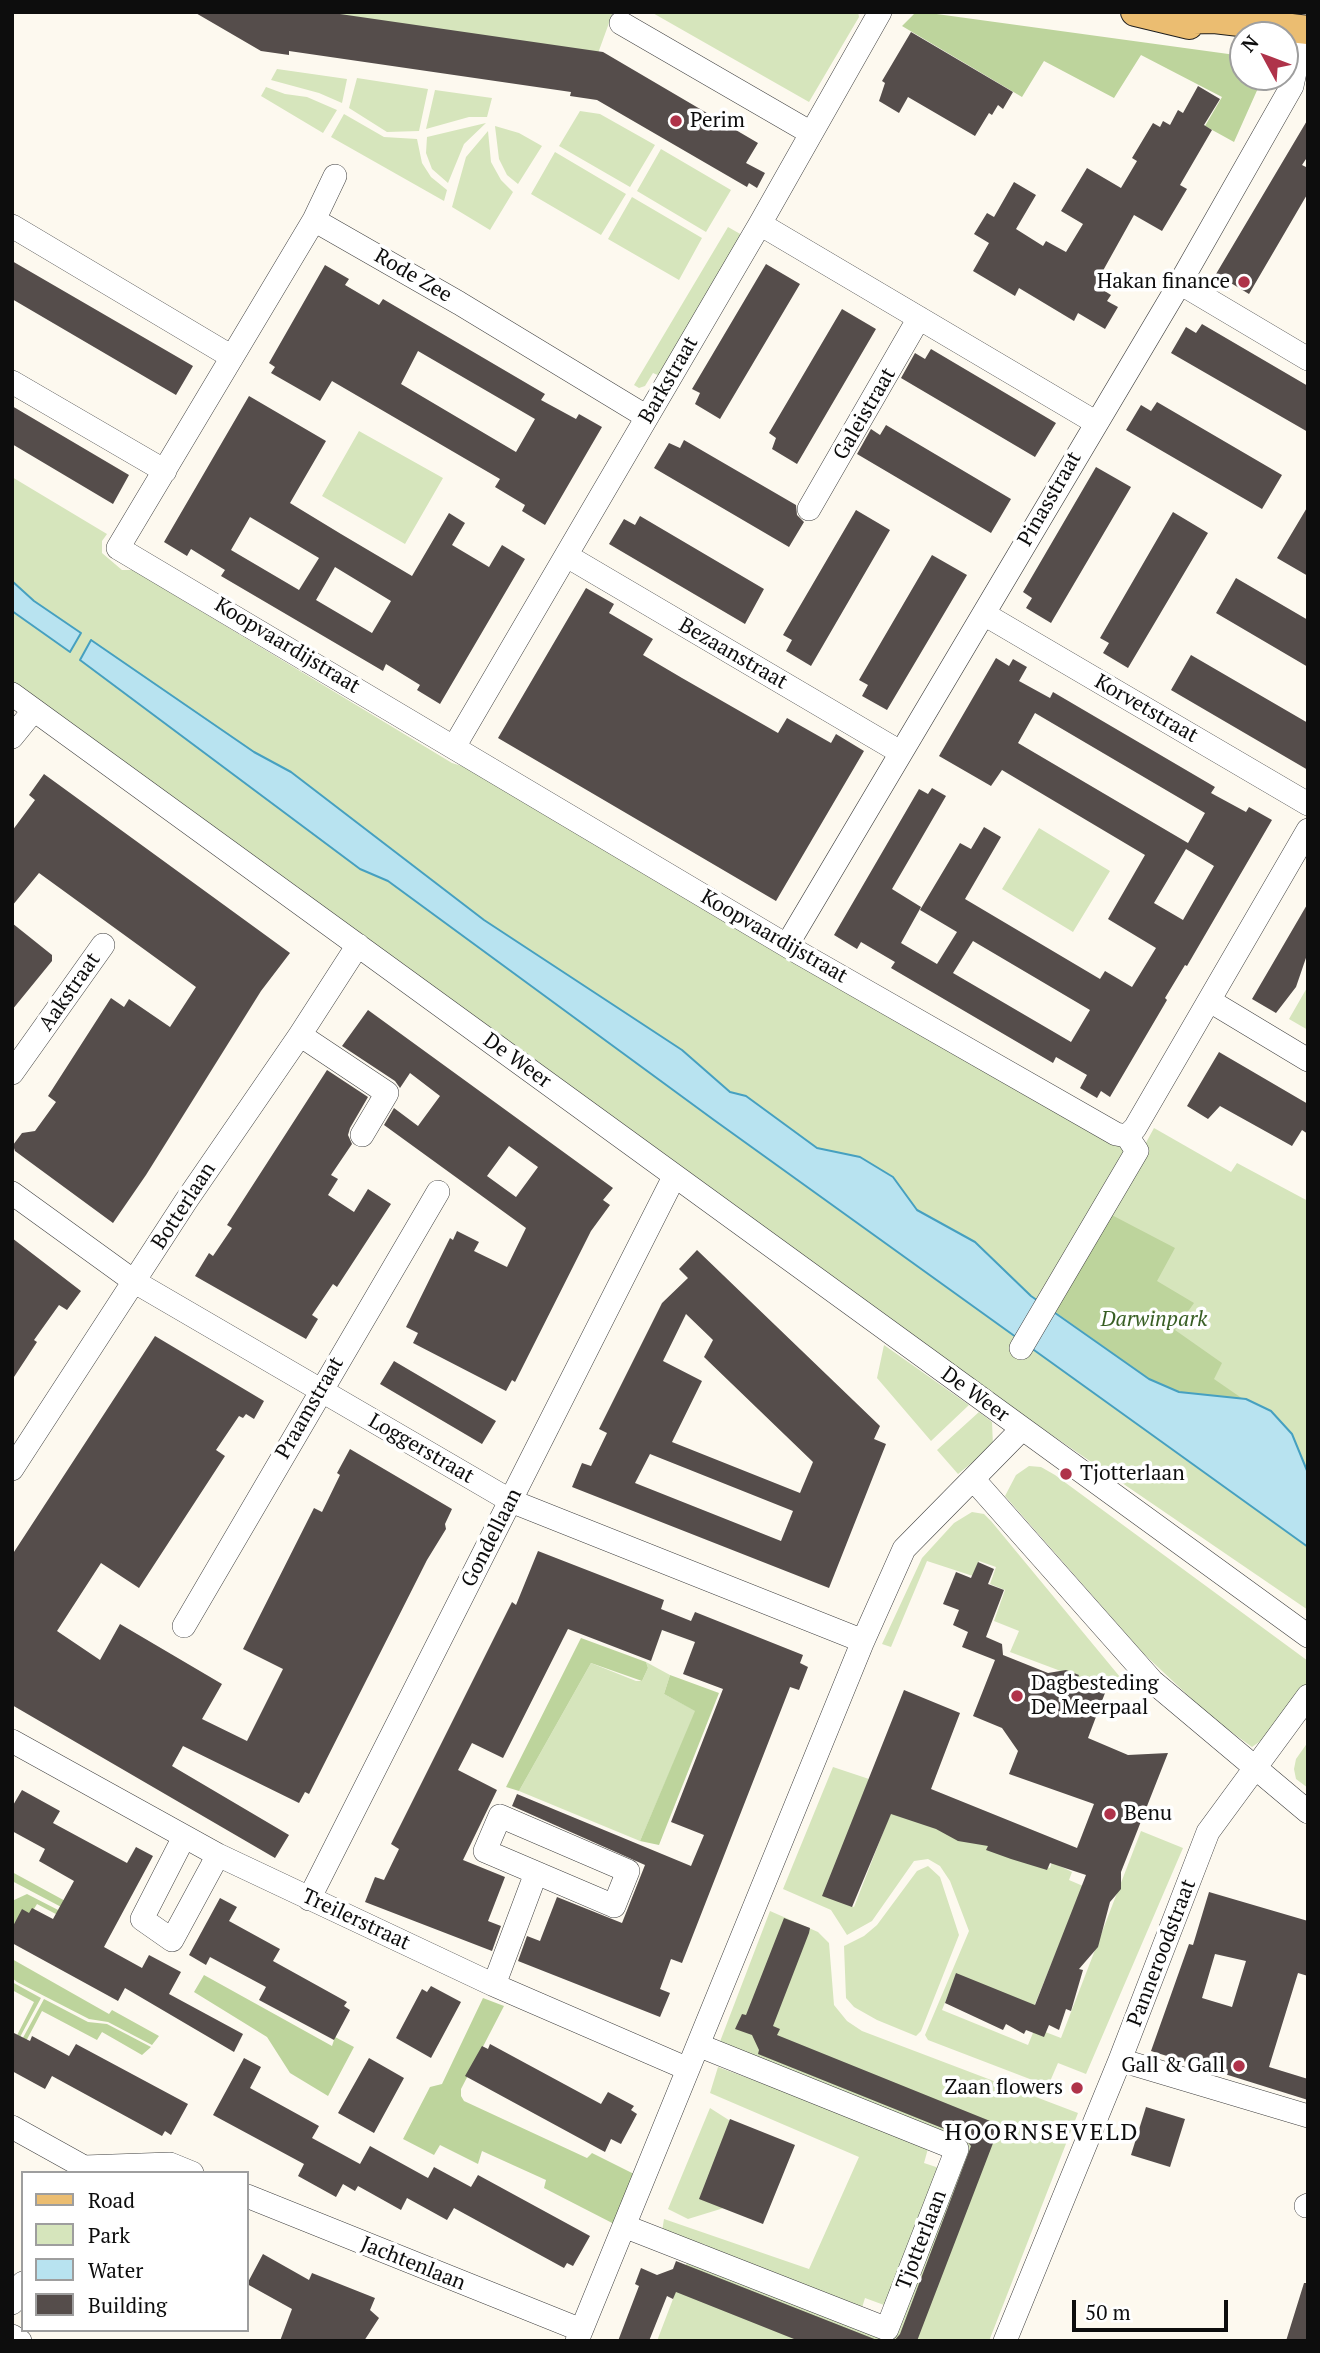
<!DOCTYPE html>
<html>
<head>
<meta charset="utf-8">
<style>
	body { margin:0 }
	#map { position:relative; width:1320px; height:2353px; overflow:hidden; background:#fdf9ef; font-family:"PT Serif",serif }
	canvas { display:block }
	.frame { position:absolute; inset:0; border:14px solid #0d0d0d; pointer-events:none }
	.legend { position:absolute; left:21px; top:2171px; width:228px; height:161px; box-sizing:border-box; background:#fff; border:2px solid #9e9e9e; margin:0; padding:9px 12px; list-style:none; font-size:21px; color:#0d0d0d }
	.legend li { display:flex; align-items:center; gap:14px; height:35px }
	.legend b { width:35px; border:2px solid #9e9e9e }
	.north { position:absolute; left:1229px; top:21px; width:70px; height:70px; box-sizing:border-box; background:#fff; border:2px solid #9e9e9e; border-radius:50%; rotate:311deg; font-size:19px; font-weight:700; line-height:28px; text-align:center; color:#0d0d0d }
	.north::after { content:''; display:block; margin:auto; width:24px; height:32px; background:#af334a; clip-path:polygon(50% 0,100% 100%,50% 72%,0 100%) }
	.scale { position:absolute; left:1072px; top:2300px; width:156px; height:32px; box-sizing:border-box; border:4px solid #0d0d0d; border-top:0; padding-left:9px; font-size:21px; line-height:24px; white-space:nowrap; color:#0d0d0d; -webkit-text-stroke:5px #fff; paint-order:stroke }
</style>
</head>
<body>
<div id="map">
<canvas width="1320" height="2353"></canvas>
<div class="frame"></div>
<ul class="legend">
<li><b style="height:9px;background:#ebbd71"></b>Road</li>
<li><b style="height:19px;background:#d6e5bc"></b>Park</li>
<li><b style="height:19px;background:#b8e3f0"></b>Water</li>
<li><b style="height:19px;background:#554d4b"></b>Building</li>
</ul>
<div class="north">N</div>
<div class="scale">50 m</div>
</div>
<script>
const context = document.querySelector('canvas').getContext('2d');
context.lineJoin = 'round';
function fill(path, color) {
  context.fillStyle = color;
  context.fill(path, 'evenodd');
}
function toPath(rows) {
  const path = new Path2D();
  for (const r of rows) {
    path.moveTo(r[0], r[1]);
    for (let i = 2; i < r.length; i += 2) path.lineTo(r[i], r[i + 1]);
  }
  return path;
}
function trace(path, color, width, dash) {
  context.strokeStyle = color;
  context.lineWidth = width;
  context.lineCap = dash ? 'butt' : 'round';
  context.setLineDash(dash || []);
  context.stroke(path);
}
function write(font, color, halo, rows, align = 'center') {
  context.font = font + ' "PT Serif",serif';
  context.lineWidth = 7;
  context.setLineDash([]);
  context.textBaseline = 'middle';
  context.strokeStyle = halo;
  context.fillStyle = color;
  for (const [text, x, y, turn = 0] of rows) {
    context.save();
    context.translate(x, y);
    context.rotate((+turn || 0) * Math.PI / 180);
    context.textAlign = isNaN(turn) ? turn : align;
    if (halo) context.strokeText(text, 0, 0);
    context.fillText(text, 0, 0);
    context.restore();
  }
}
fill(toPath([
	[290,12,613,12,597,56],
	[651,12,858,12,859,17,809,102],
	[277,69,347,79,342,103,319,93,271,80],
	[357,78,428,89,419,131,387,132,349,108],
	[266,87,285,94,307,97,337,110,323,133,261,96],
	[435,90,492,98,487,117,469,117,426,129],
	[580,111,600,114,655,145,630,187,559,146],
	[344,114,384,137,417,139,422,163,431,177,447,190,444,201,331,137],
	[486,123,464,144,448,183,432,169,426,153,427,137],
	[495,126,519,133,542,146,518,184,507,175,499,159],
	[488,131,491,162,501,180,513,192,490,230,452,207,466,157],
	[661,149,731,190,706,232,637,191],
	[555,152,626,194,601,235,531,194],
	[632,197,702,238,679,280,608,239],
	[728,227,742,235,660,376,653,373,645,386,639,388,634,385],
	[359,431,443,478,405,544,322,496],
	[12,477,107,534,102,541,102,553,122,570,133,570,452,763,465,767,1142,1150,1154,1128,1231,1172,1237,1163,1308,1201,1308,1610,983,1388,12,682],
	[1039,828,1110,871,1073,932,1002,889],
	[1308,986,1308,1030,1289,1019],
	[884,1345,969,1405,931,1441,877,1378],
	[979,1412,992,1422,993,1446,958,1474,937,1450],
	[1029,1466,1041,1467,1055,1475,1308,1661,1308,1682,1262,1740,1252,1747,1212,1718,1143,1653,1005,1496,1016,1475],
	[972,1512,984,1514,991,1521,1120,1677,1114,1691,1010,1652,1019,1631,994,1621,1005,1590,990,1584,996,1567,979,1561,973,1576,927,1561,891,1647,882,1644,922,1558,954,1523],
	[646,1662,670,1675,664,1694,696,1711,640,1841,519,1791,591,1663,636,1681,642,1681,648,1668],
	[1308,1742,1308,1788,1296,1779,1294,1769,1296,1759],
	[833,1767,869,1779,825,1896,854,1907,893,1807,1050,1868,1052,1862,1072,1872,1069,1880,1083,1886,1033,2009,955,1978,942,2010,1028,2045,1035,2028,1061,2038,1141,1831,1183,1848,1086,2074,1058,2063,1048,2086,928,2040,925,2035,969,1931,950,1881,940,1866,928,1859,914,1861,872,1921,847,1935,831,1910,783,1889],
	[928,1866,940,1877,959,1935,921,2031,916,2036,877,2020,854,2007,846,1998,844,1946,864,1936,877,1925,917,1871],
	[770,1911,818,1932,829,1943,834,2005,847,2021,862,2031,1078,2113,989,2341,657,2341,689,2257,890,2336,966,2143,716,2052],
	[718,2067,929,2145,924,2163,939,2168,884,2305,865,2298,860,2314,726,2263,706,2245,662,2231,664,2219,809,2269,859,2157,710,2093],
	[710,2108,735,2124,727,2207,688,2219,668,2209]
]), '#d6e5bc');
fill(toPath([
	[922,12,1243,56,1243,77,1263,77,1234,142,1205,126,1222,97,1141,55,1114,98,1044,61,1022,97,902,26,914,14],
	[1106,1212,1175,1248,1157,1281,1194,1303,1175,1330,1222,1363,1214,1379,1243,1399,1179,1392,1149,1379,1050,1308],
	[581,1638,646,1662,648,1668,642,1681,591,1663,519,1791,506,1787],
	[670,1675,719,1693,659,1845,640,1841,695,1711,664,1694],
	[12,1872,80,1909,101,1928,12,1881],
	[27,1894,99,1931,97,1936,37,1904,12,1945,12,1901],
	[12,1959,109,2014,112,2010,159,2036,152,2045,108,2022,89,2019,17,1982,12,1978],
	[204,1975,332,2046,335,2037,354,2047,328,2096,290,2073,267,2037,194,1992],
	[12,1982,41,1998,12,2052,12,2045,34,2002,12,1990],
	[483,1998,504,2006,461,2089,461,2096,464,2101,587,2158,592,2153,638,2176,618,2226,544,2188,546,2180,482,2151,478,2164,440,2145,434,2155,403,2139,430,2087,442,2084],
	[44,1999,88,2022,107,2024,151,2047,142,2055,102,2032,97,2040,42,2011,14,2064,12,2058]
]), '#bdd49c');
const water = toPath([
	[12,581,34,601,81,633,70,652,12,611,12,581],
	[91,640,254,752,291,772,484,920,682,1050,730,1092,746,1096,817,1148,860,1157,893,1177,917,1210,975,1242,1031,1296,1149,1379,1179,1392,1246,1399,1271,1411,1292,1434,1308,1473,1308,1547,714,1120,388,881,360,869,80,660,91,640]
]);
fill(water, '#b8e3f0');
trace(water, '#46a0c0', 2);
fill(toPath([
	[194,12,326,12,603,52,758,143,746,163,765,173,757,188,749,183,747,187,597,100,570,96,571,92,289,51,289,55,261,51],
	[911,32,1013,92,1003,109,998,105,992,115,989,113,975,136,908,97,899,113,879,101,885,83,882,81],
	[1198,86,1220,99,1204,125,1212,130,1180,185,1187,189,1162,231,1134,215,1095,285,1111,295,1107,301,1118,307,1105,329,1078,313,1074,321,1019,288,1015,296,973,271,989,243,974,234,987,213,994,217,1014,182,1036,195,1016,229,1043,246,1046,241,1066,252,1083,224,1061,211,1087,168,1121,188,1137,161,1132,158,1153,123,1160,127,1163,121,1170,125,1178,110,1183,113],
	[1308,119,1308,156,1302,165,1308,168,1308,193,1249,294,1216,274],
	[12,261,193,366,176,395,12,299],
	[766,264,800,284,720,419,695,404,700,393,692,389],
	[325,265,349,279,345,285,379,305,383,299,545,394,541,400,576,419,579,414,602,427,545,525,522,511,525,505,495,487,500,479,332,381,320,401,271,373,275,367,269,363],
	[418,351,535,419,516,452,401,384],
	[842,309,876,329,797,464,772,449,776,438,769,433],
	[1202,324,1308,386,1308,432,1171,353,1186,327,1196,333],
	[931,349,1056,423,1035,457,901,378,915,353,925,359],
	[249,396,326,441,290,503,341,534,412,576,449,513,465,523,452,545,489,567,502,545,525,559,440,704,417,690,420,685,386,664,383,671,221,576,225,570,191,549,187,556,164,542],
	[250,517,319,558,299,590,231,550],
	[335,567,391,601,372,633,316,600],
	[1157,402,1282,475,1262,509,1126,430,1141,405,1151,411],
	[12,406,129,475,113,504,12,444],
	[886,425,1011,499,991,533,857,454,871,429,880,435],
	[684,440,796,505,797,515,804,522,789,547,654,468,669,443,680,448],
	[1096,467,1131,487,1051,623,1026,608,1032,598,1023,592],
	[1308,506,1308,576,1277,558],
	[856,510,890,530,811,666,786,651,792,640,783,635],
	[1173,512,1208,533,1128,668,1103,653,1109,643,1100,638],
	[640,516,764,589,745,624,609,544,624,519,635,525],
	[932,555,967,575,887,710,862,696,868,685,859,680],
	[1236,578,1308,620,1308,667,1216,613],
	[586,588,614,604,609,613,653,639,643,655,682,678,778,733,787,718,831,743,836,734,864,751,776,901,498,738],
	[1191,655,1308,723,1308,770,1171,690],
	[996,658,1009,666,1013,659,1027,667,1019,681,1050,698,1053,692,1215,787,1211,793,1246,812,1249,807,1272,820,1187,966,1185,965,1165,998,1167,1000,1110,1097,1101,1091,1097,1098,1080,1088,1087,1075,1056,1057,1053,1063,891,968,895,962,861,942,857,949,834,935,919,789,928,794,932,788,946,796,892,889,921,907,901,943,937,964,957,932,920,910,960,843,971,849,984,827,1001,837,965,899,1100,979,1105,971,1132,987,1156,948,1108,919,1145,855,1002,770,991,786,939,756],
	[1035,713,1205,813,1188,843,1018,743],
	[1186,849,1214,866,1183,920,1154,903],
	[973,941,1090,1010,1071,1042,953,973],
	[44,774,290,953,261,991,146,1175,113,1223,15,1151,13,1145,22,1133,35,1131,56,1102,48,1096,111,998,124,1007,129,999,170,1027,196,987,39,873,12,906,12,831,35,800,29,795],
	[1308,903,1308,952,1296,987,1276,1013,1252,999],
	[12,923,52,955,52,961,12,1010],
	[368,1010,613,1188,603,1200,610,1205,591,1231,515,1382,512,1380,506,1391,413,1343,418,1333,406,1327,450,1238,453,1240,457,1231,479,1242,474,1251,507,1267,526,1228,384,1125,394,1108,418,1126,440,1096,410,1073,400,1088,395,1081,342,1046],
	[509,1146,538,1167,516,1197,487,1176],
	[1219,1052,1308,1104,1308,1134,1302,1130,1292,1146,1220,1106,1208,1119,1187,1106],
	[327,1070,368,1097,350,1128,348,1135,352,1144,331,1175,338,1179,328,1195,354,1212,368,1189,391,1204,337,1287,333,1284,312,1315,318,1319,306,1339,195,1276,209,1253,213,1256,232,1228,227,1225],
	[12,1238,81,1291,67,1310,59,1305,34,1340,37,1342,12,1380],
	[697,1250,880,1426,874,1439,886,1444,829,1588,572,1487,582,1463,591,1466,607,1433,599,1429,662,1303,688,1278,679,1269],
	[686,1314,713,1340,704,1357,813,1462,800,1493,672,1442,702,1381,663,1361],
	[650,1454,793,1511,781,1541,635,1483],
	[155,1336,264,1401,254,1419,246,1414,243,1418,239,1416,216,1450,225,1456,139,1588,101,1563,57,1631,100,1660,120,1624,222,1684,202,1719,247,1741,283,1669,243,1649,314,1508,322,1512,340,1475,337,1473,350,1449,452,1509,445,1524,446,1529,427,1560,309,1794,305,1792,299,1803,183,1746,172,1766,289,1835,275,1858,12,1705,12,1555],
	[394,1361,496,1421,482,1444,380,1384],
	[538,1551,664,1600,661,1609,691,1621,695,1612,803,1655,800,1663,808,1667,799,1690,790,1687,682,1963,671,1959,660,1989,670,1993,660,2017,518,1961,527,1936,540,1941,557,1897,622,1923,645,1865,512,1806,517,1794,691,1866,704,1835,671,1822,723,1689,683,1674,695,1642,662,1630,651,1661,568,1629,503,1758,472,1743,458,1770,497,1790,463,1860,505,1877,488,1921,501,1926,492,1951,365,1902,375,1877,384,1880,399,1849,391,1844,512,1602,516,1605],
	[978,1562,994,1569,988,1584,1004,1590,986,1637,1002,1644,1003,1655,1048,1673,1066,1670,1079,1675,1076,1681,1105,1693,1088,1738,1128,1755,1168,1753,1121,1872,1121,1889,1110,1902,1098,1947,1079,1969,1083,1970,1071,2011,1066,2009,1059,2030,1049,2025,1044,2037,1026,2030,1024,2034,1006,2024,1003,2030,945,2003,956,1973,1035,2005,1086,1875,1050,1863,1047,1870,1011,1859,986,1850,988,1846,958,1841,936,1829,891,1814,852,1907,822,1896,904,1690,960,1713,931,1789,1077,1848,1094,1804,1009,1774,1018,1751,1002,1728,973,1716,995,1660,962,1647,968,1632,953,1625,959,1610,943,1604,956,1572,971,1578],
	[22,1790,60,1811,53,1823,127,1863,136,1847,153,1856,104,1947,142,1968,149,1955,181,1972,169,1994,243,2034,234,2052,125,1988,118,2001,12,1943,12,1928,22,1909,29,1913,32,1908,53,1919,74,1881,39,1861,45,1849,12,1831,12,1807],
	[1209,1892,1308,1921,1308,1976,1298,1973,1269,2067,1308,2079,1308,2100,1151,2051,1189,1944,1193,1945],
	[1215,1954,1246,1961,1232,2007,1202,1998],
	[220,1898,237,1907,229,1921,280,1949,273,1961,347,2002,344,2006,350,2010,334,2040,259,2000,266,1987,210,1957,206,1965,189,1955],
	[784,1918,810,1928,809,1933,773,2026,780,2029,777,2035,1000,2125,917,2341,894,2341,900,2334,971,2146,962,2136,758,2054,759,2050,752,2035,735,2029,742,2014,746,2015],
	[431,1986,461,2002,431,2058,396,2038,422,1989,427,1992],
	[12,2032,30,2041,32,2036,69,2056,76,2044,188,2104,171,2135,165,2131,162,2136,52,2076,45,2089,12,2071],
	[490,2044,601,2104,608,2092,634,2106,631,2110,637,2114,621,2144,611,2139,605,2152,465,2076,482,2046,488,2049],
	[244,2058,261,2067,250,2088,319,2126,312,2138,360,2164,370,2146,428,2178,434,2167,471,2187,478,2175,590,2236,573,2266,567,2263,564,2268,454,2208,447,2220,407,2198,401,2210,358,2186,355,2191,343,2184,336,2197,298,2176,304,2164,213,2115],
	[369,2058,404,2078,374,2133,338,2113],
	[1146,2107,1185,2119,1170,2167,1131,2155],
	[730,2119,795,2145,763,2224,699,2199],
	[263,2254,309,2280,312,2273,375,2298,370,2310,379,2318,364,2341,280,2341,292,2309,247,2284],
	[676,2261,877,2340,877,2341,799,2341,676,2292,673,2299,667,2296,649,2341,618,2341,639,2286,635,2284,641,2268,657,2275,673,2269],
	[1304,2283,1308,2283,1308,2341,1286,2341]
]), '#554d4b');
const minor = toPath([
	[621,23,811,133],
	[335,176,314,220,118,548,801,954,1116,1134,1127,1136,1135,1128,1308,830],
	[314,220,459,303,647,417],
	[760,224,1095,422],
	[12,226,232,357],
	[1180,283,1308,359],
	[12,382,165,471],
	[809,509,919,318],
	[567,556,900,752],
	[984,614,1308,804],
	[12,694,1308,1636],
	[12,737,34,710],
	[454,747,760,224,880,12],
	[787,945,1180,283,1292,86,1304,30],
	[1210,1001,1308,1060],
	[300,1035,387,1093,362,1135],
	[12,1073,103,945],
	[12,1193,135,1282,511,1501,863,1641],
	[1021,1348,1137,1151,1127,1136],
	[12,1469,186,1201,300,1035,358,945],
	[973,1479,1152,1681,1308,1812],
	[184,1626,438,1192],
	[12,1741,218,1855,494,1985,688,2069],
	[500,1816,628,1871,614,1906,485,1851,500,1816],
	[184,1837,142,1919,172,1940,218,1855],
	[309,1899,674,1177],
	[494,1985,536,1873],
	[1120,2060,1308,2116],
	[12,2127,84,2167,170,2164,192,2173],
	[247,2196,581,2330],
	[1306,2206,1308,2205],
	[624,2226,887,2329,957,2149,698,2045],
	[12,2303,23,2283],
	[12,2336,20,2341],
	[577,2341,863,1641,904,1549,1022,1429],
	[1005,2341,1120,2060,1208,1832,1308,1696]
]);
const major = toPath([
	[1135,12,1189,25],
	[1173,20,1214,19,1308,30]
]);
trace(minor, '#404040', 24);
trace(major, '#1e1e1e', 30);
trace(minor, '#fff', 23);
trace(major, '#ebbd71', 28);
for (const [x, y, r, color] of [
	[676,121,7,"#af334a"],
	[1244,282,7,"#af334a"],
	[1066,1474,7,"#af334a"],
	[1017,1696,7,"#af334a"],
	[1110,1814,7,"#af334a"],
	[1239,2066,7,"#af334a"],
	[1077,2088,7,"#af334a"]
]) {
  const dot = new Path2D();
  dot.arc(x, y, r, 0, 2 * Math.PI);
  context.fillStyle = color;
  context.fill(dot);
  trace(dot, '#fff', 2.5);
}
write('21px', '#0d0d0d', '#fff', [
	["Perim",690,121],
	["Hakan finance",1230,282,"right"],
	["Tjotterlaan",1080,1474],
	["Dagbesteding",1031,1684],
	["De Meerpaal",1031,1708],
	["Benu",1124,1814],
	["Gall & Gall",1225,2066,"right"],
	["Zaan flowers",1063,2088,"right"]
], 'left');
write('21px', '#0d0d0d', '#fff', [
	["Rode Zee",413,276,30],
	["Barkstraat",669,380,-60],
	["Galeistraat",865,414,-60],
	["Pinasstraat",1050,499,-60],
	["Koopvaardijstraat",287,646,31],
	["Bezaanstraat",733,654,30],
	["Korvetstraat",1146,709,30],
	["Koopvaardijstraat",774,937,30],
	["Aakstraat",70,992,-55],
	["De Weer",517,1061,36],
	["Botterlaan",184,1206,-57],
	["De Weer",975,1395,36],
	["Praamstraat",310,1408,-60],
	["Loggerstraat",421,1449,30],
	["Gondellaan",492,1538,-63],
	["Treilerstraat",356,1920,25],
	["Panneroodstraat",1162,1953,-69],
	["Tjotterlaan",922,2240,-69],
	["Jachtenlaan",413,2264,22]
]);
write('italic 21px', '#385e24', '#fff', [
	["Darwinpark",1154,1320]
]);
context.letterSpacing = '2px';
write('24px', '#0d0d0d', '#fff', [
	["HOORNSEVELD",1042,2133]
]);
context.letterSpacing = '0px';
</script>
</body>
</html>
